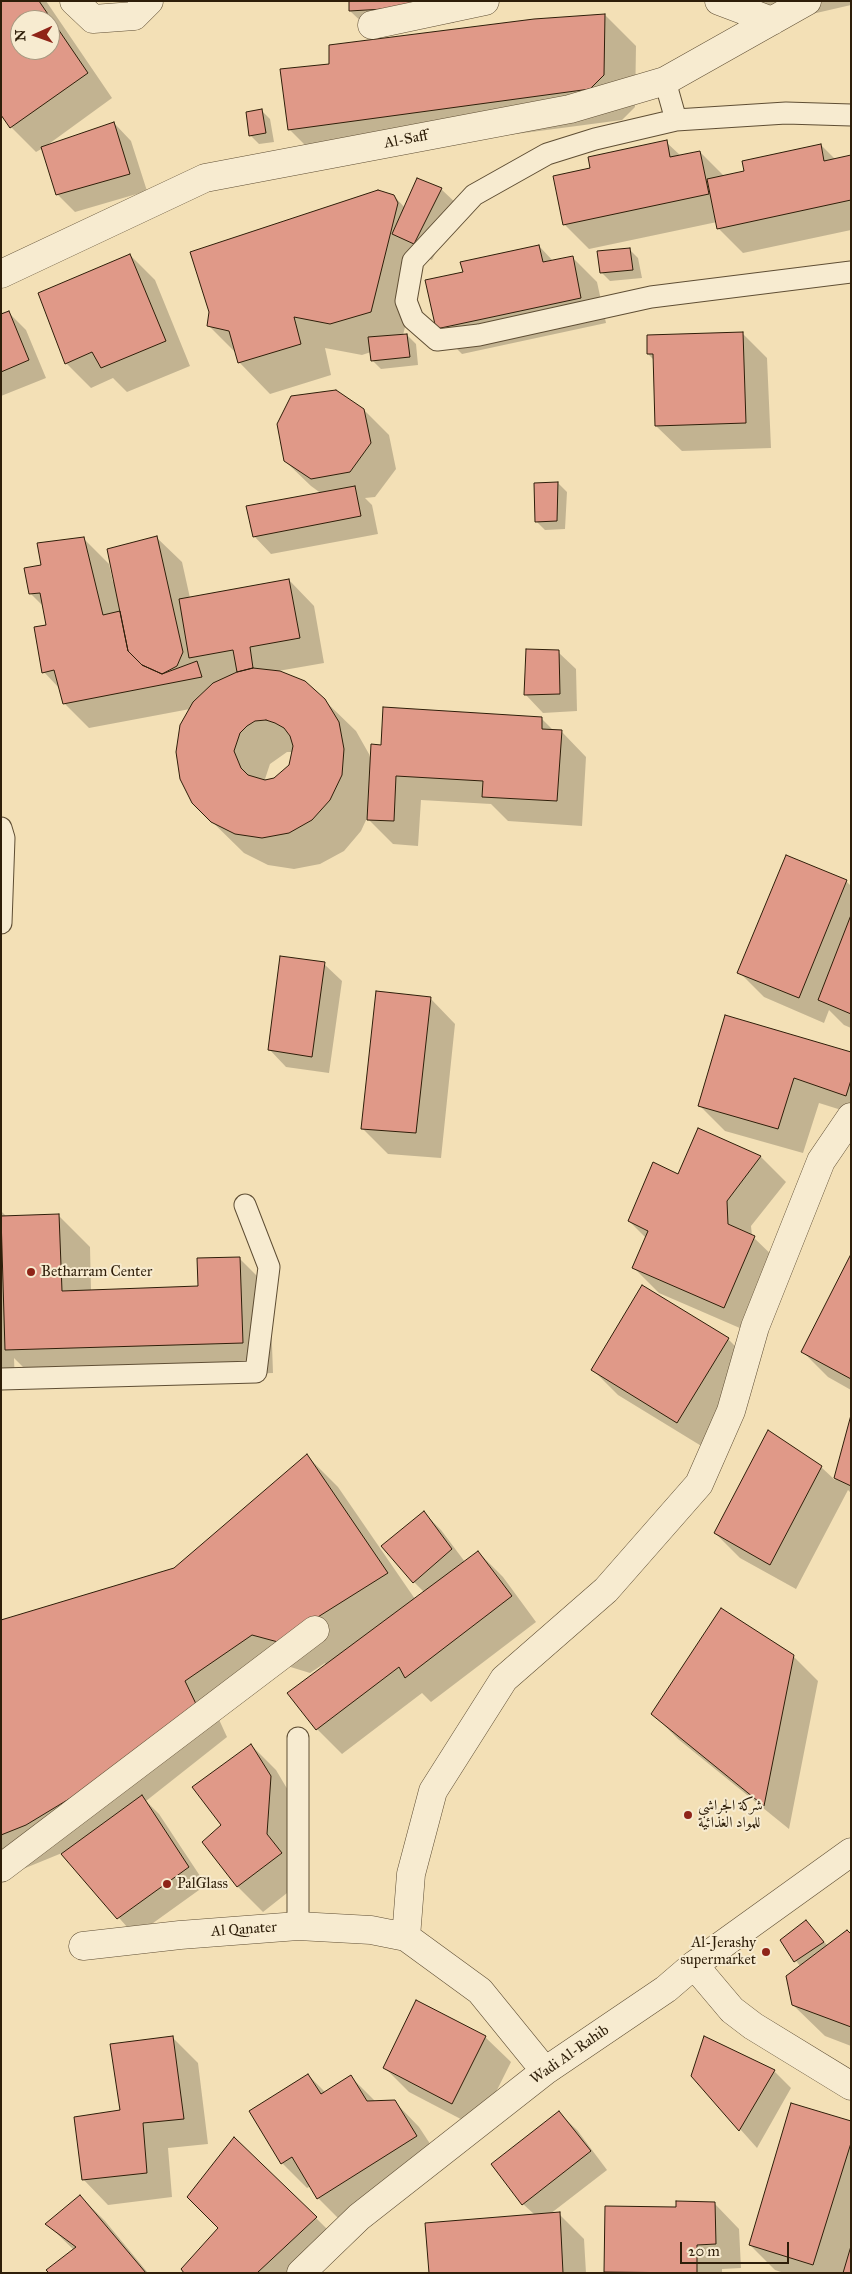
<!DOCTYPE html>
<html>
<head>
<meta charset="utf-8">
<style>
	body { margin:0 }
	#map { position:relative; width:852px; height:2274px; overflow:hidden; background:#f3e0b6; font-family:"IM FELL Great Primer",serif }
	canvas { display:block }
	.frame { position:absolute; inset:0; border:2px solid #2e1e09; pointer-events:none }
	.north { position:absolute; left:10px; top:10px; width:50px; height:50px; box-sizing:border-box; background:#f7ebd0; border:1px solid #a79980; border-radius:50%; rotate:268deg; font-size:14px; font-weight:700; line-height:20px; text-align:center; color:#2e1e09 }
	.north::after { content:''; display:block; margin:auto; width:18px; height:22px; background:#8f2418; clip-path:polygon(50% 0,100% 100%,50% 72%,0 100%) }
	.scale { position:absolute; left:680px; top:2242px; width:109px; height:22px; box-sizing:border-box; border:2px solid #2e1e09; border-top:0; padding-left:6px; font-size:15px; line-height:18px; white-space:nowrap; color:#2e1e09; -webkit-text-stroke:4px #f7ebd0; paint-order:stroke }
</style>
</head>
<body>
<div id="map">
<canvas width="852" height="2274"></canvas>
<div class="frame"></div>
<div class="north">N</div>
<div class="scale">20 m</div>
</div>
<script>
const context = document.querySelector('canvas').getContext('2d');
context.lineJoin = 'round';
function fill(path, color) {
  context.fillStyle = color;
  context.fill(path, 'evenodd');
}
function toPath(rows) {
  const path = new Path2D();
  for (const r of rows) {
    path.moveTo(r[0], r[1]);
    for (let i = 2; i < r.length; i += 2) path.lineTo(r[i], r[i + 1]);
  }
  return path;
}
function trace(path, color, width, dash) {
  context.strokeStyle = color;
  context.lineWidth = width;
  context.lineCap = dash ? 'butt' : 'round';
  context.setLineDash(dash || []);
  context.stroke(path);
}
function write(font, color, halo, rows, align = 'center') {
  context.font = font + ' "IM FELL Great Primer",Amiri,serif';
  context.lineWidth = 4;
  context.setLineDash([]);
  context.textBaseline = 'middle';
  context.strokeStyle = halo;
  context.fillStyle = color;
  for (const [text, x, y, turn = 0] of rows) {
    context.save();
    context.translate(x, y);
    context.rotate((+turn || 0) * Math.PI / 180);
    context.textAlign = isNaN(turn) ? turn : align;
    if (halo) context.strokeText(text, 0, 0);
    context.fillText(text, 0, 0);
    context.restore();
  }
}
fill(toPath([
	[1,1,46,1,112,98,46,146,114,123,131,141,147,191,75,212,58,195,43,148,36,152,11,127,1,113],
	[20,20,50,20,50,50,20,50],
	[452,1,454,23,368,28,350,11],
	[719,1,851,1,851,5,747,29],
	[605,15,636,46,635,107,622,120,320,160,289,129,331,66],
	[261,110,270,119,274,142,259,144,251,136],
	[666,142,681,156,700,152,725,177,745,172,821,145,836,160,851,157,851,230,743,253,718,228,717,222,589,249,564,224,592,169],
	[441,189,459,206,432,260,423,256,403,335,407,335,416,344,418,365,381,369,372,360,371,352,362,355,325,348,331,375,270,394,239,362,237,354,208,325,394,196,405,208],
	[539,246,553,261,572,257,597,282,606,323,462,354,437,329,464,273],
	[629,249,638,258,642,278,610,281,602,273],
	[130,255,155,280,190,366,127,392,113,378,91,388,66,363],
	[8,312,26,330,46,378,1,396,1,315],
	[742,333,767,358,771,448,682,451,656,426,654,360,648,354],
	[364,410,389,435,396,469,375,497,365,498,372,505,378,534,271,554,254,536,322,494,311,486,285,461],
	[558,483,567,492,565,529,545,530,536,521],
	[156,537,182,562,190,598,289,580,314,606,324,663,278,671,324,700,356,731,369,754,371,761,382,746,541,718,554,731,561,731,586,757,582,826,508,821,491,804,421,800,418,846,393,844,367,818,361,831,344,851,320,864,294,869,268,865,244,853,193,803,190,709,89,728,64,703,60,689,44,672,48,626,44,607,31,594,42,566,84,539,109,564,113,582,116,582],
	[287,752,294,752,291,766,275,779,265,779,270,764],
	[558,652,576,669,577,711,543,713,526,695],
	[846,881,851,886,851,1028,844,1025,829,1010,824,1023,764,997,739,972],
	[324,964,342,981,329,1073,286,1067,269,1049],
	[430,998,455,1024,441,1158,388,1154,363,1129],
	[851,1053,851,1113,819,1103,803,1153,725,1131,700,1106],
	[698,1130,761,1157,786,1182,751,1226,752,1236,779,1262,749,1332,659,1293,634,1268,646,1238,629,1221,679,1176],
	[1,1211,7,1217,58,1215,90,1247,91,1291,199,1288,239,1258,270,1289,273,1373,37,1381,14,1358,15,1386,1,1386],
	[851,1257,851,1390,828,1377,803,1352],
	[728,1339,753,1364,703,1447,618,1395,593,1370],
	[851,1420,851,1493,848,1490,796,1589,740,1558,715,1533,821,1467,835,1480],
	[307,1456,338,1487,415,1599,424,1592,414,1582,424,1513,441,1530,465,1562,478,1552,503,1577,536,1622,431,1702,422,1693,342,1754,317,1729,289,1693,326,1665,325,1663,310,1673,284,1665,216,1713,227,1737,146,1801,159,1814,206,1885,135,1936,62,1853,1,1878,1,1621,174,1570],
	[793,1656,818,1681,789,1829,678,1739,653,1714],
	[251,1745,276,1770,295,1802,306,1878,263,1912,238,1887,222,1825],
	[806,1922,828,1946,851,1935,851,2046,825,2036,793,2005,800,1966,781,1941],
	[417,2002,485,2037,511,2062,478,2128,409,2092,384,2067],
	[173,2038,198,2063,208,2144,168,2148,172,2197,108,2205,83,2179,122,2111],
	[774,2071,791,2088,757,2148,693,2076],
	[308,2075,326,2093,351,2077,376,2102,394,2101,419,2127,442,2162,343,2223,318,2198,311,2186,307,2188,282,2163],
	[559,2113,577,2130,607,2170,550,2214,559,2214,584,2239,586,2273,430,2273,535,2215,523,2204],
	[851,2122,851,2273,784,2273,775,2270,750,2245],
	[80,2196,105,2221,148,2273,50,2273,74,2250,47,2224],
	[714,2203,739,2229,741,2268,722,2269,722,2273,605,2272,678,2208],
	[316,2218,341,2243,309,2273,186,2273,220,2228]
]), '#0003');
const building = toPath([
	[1,1,39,1,88,73,10,128,1,115,1,1],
	[20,20,50,20,50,50,20,50,20,20],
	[349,1,437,1,437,6,349,11,349,1],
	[605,14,604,75,590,89,288,130,280,69,329,64,329,45,534,19,605,14],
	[262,109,266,133,249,136,246,112,262,109],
	[114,122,130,174,56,195,41,147,114,122],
	[667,140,670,157,700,151,709,194,563,225,553,176,590,168,588,157,667,140],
	[821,144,824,161,851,155,851,200,717,229,707,179,744,171,742,161,821,144],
	[417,178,442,188,414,244,392,234,417,178],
	[378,190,394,195,398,203,371,312,330,324,294,317,301,344,238,363,229,331,207,326,209,312,190,252,378,190],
	[539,245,543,262,573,256,581,298,436,329,425,280,463,272,460,262,539,245],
	[630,248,633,270,600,273,597,251,630,248],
	[130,254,166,341,101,368,92,352,65,364,38,293,130,254],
	[9,311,29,360,1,372,1,314,9,311],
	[743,332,746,423,655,426,653,354,647,354,647,335,743,332],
	[407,334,410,357,371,361,368,337,407,334],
	[336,390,364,409,371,443,350,472,311,479,284,461,277,424,291,396,336,390],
	[558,482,557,521,535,522,534,483,558,482],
	[355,486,361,516,253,537,246,506,355,486],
	[157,536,183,652,177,666,162,674,142,665,128,651,107,549,157,536],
	[84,537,103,615,120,611,128,651,142,665,162,674,197,661,202,677,63,704,54,670,42,673,34,627,46,625,40,593,29,594,24,568,41,565,37,543,84,537],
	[289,579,300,638,250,647,253,668,237,672,233,650,189,658,179,599,289,579],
	[526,649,559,650,560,694,524,695,526,649],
	[253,668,280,671,305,681,325,699,339,722,344,749,342,775,330,800,312,820,289,833,262,838,235,834,211,822,192,803,180,779,176,752,180,725,193,702,213,683,237,672,253,668],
	[266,720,275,723,284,728,290,736,293,746,289,765,274,778,265,780,248,775,241,768,234,751,240,733,247,726,255,721,266,720],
	[383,707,542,717,542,729,562,730,557,801,482,797,483,781,396,776,394,821,367,820,371,744,381,745,383,707],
	[786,855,847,880,799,998,737,973,786,855],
	[851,915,851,1014,818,1000,851,915],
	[280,956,325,962,312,1057,268,1050,280,956],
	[376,991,431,997,416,1133,361,1129,376,991],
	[725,1015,851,1052,851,1080,846,1096,794,1078,778,1129,698,1106,725,1015],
	[698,1128,761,1156,727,1201,728,1224,755,1236,724,1308,632,1268,648,1231,628,1221,653,1162,678,1174,698,1128],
	[59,1214,62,1291,198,1286,197,1258,240,1257,243,1343,5,1350,1,1216,59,1214],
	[851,1254,851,1379,801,1352,851,1254],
	[642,1285,729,1338,677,1423,591,1370,642,1285],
	[851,1415,851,1486,834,1478,851,1415],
	[768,1430,822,1466,770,1565,714,1533,768,1430],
	[307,1454,388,1573,278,1642,252,1635,185,1681,197,1706,112,1773,26,1825,1,1835,1,1620,174,1568,307,1454],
	[424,1511,452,1549,413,1583,381,1546,424,1511],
	[478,1551,512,1596,405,1678,399,1667,316,1730,287,1693,478,1551],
	[721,1608,794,1655,764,1806,651,1714,721,1608],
	[251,1744,271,1776,267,1834,282,1853,237,1887,202,1842,221,1825,192,1787,251,1744],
	[142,1795,189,1867,117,1919,61,1854,142,1795],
	[806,1920,824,1942,794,1962,780,1940,806,1920],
	[847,1930,851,1934,851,2027,792,2005,786,1976,847,1930],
	[416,2000,486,2036,452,2104,383,2068,416,2000],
	[173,2036,184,2119,143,2123,147,2173,82,2180,74,2117,120,2110,110,2044,173,2036],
	[704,2036,775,2070,739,2131,691,2076,704,2036],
	[308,2074,321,2094,351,2075,367,2101,395,2100,417,2136,317,2199,292,2157,281,2164,249,2111,308,2074],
	[791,2103,851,2121,851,2143,813,2265,749,2245,791,2103],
	[559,2111,591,2151,522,2205,491,2164,559,2111],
	[234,2137,317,2217,257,2273,184,2273,181,2269,218,2228,187,2197,234,2137],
	[80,2195,146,2273,49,2273,46,2270,76,2247,45,2224,80,2195],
	[676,2201,715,2202,716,2244,697,2245,697,2273,604,2272,605,2206,676,2207,676,2201],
	[560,2212,563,2273,429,2273,425,2223,560,2212],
	[851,2246,851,2273,843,2273,851,2246]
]);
fill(building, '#e09988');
trace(building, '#2e1e09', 1);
const lane = toPath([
	[665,81,676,120],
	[851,115,786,113,676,120,595,139,547,154,474,195,413,261,406,301,413,319,437,340,479,335,651,297,851,272],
	[1,828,4,838,1,923],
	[1,1379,256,1372,269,1267,245,1205],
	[298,1738,298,1926]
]);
const street = toPath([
	[74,1,93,19,134,16,149,1],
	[719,1,772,21],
	[372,25,485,1],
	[1,274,205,178,570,109,665,81,807,1],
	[1,1868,315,1630],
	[406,1937,411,1874,433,1791,504,1679,606,1590,699,1484,731,1411,755,1327,821,1161,851,1117],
	[83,1946,180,1935,298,1926,371,1930,406,1937,480,1991,545,2071],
	[694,1965,732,2010,753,2026,851,2086],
	[301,2273,359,2217,545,2071,666,1989,694,1965,851,1852]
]);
trace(lane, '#5f4e34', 23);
trace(street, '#5f4e34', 29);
trace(lane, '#f7ebd0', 21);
trace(street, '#f7ebd0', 28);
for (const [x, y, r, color] of [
	[31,1272,5,"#8f2418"],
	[688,1815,5,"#8f2418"],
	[167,1884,5,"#8f2418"],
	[766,1952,5,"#8f2418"]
]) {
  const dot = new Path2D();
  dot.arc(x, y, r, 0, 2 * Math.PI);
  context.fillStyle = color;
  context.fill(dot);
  trace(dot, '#f7ebd0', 2);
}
write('15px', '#2e1e09', '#f7ebd0', [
	["Al-Saff",406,140,-11],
	["Al Qanater",244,1930,-4],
	["Wadi Al-Rahib",570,2055,-35]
]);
write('15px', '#2e1e09', '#f7ebd0', [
	["Betharram Center",41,1272],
	["شركة الجراشي",698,1806],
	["للمواد الغذائية",698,1823],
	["PalGlass",177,1884],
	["Al-Jerashy",756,1943,"right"],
	["supermarket",756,1960,"right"]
], 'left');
</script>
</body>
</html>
